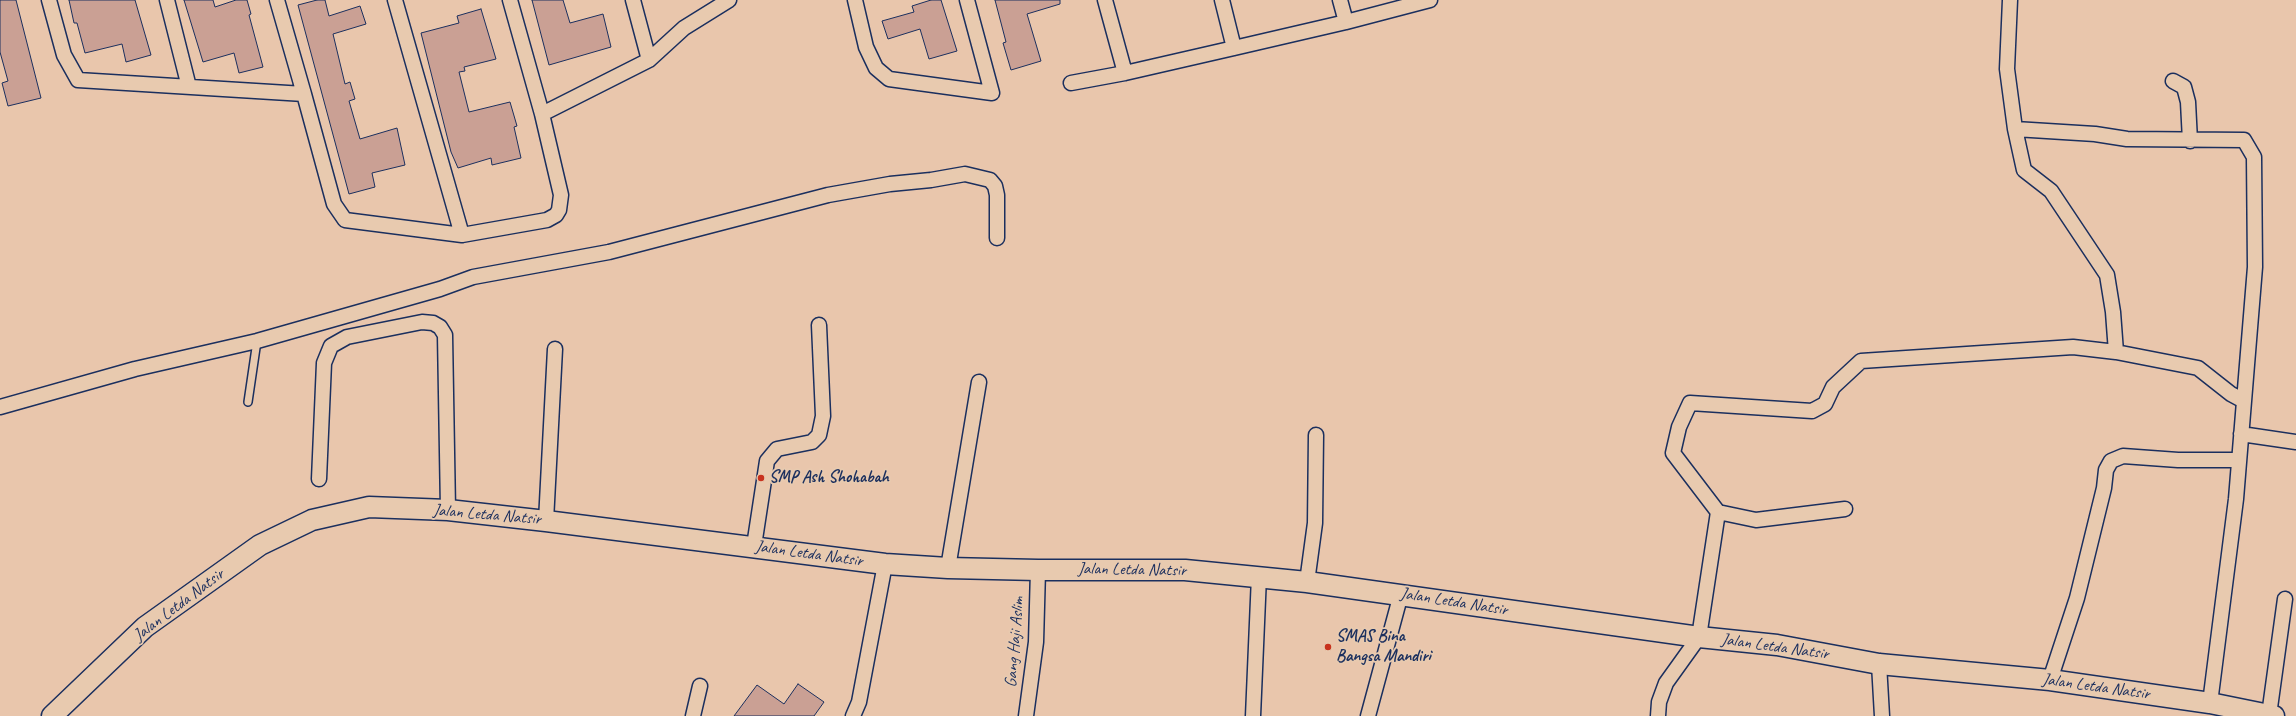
<!DOCTYPE html>
<html>
<head>
<meta charset="utf-8">
<style>
	body { margin:0 }
	canvas { display:block; background:#e9c6ac }
</style>
</head>
<body>
<canvas width="2296" height="716"></canvas>
<script>
const context = document.querySelector('canvas').getContext('2d');
context.lineJoin = 'round';
function fill(path, color) {
  context.fillStyle = color;
  context.fill(path, 'evenodd');
}
function toPath(rows) {
  const path = new Path2D();
  for (const r of rows) {
    path.moveTo(r[0], r[1]);
    for (let i = 2; i < r.length; i += 2) path.lineTo(r[i], r[i + 1]);
  }
  return path;
}
function trace(path, color, width, dash) {
  context.strokeStyle = color;
  context.lineWidth = width;
  context.lineCap = dash ? 'butt' : 'round';
  context.setLineDash(dash || []);
  context.stroke(path);
}
function write(font, color, halo, rows, align = 'center') {
  context.font = font + ' Caveat,sans-serif';
  context.lineWidth = 3.5;
  context.setLineDash([]);
  context.textBaseline = 'middle';
  context.strokeStyle = halo;
  context.fillStyle = color;
  for (const [text, x, y, turn = 0] of rows) {
    context.save();
    context.translate(x, y);
    context.rotate((+turn || 0) * Math.PI / 180);
    context.textAlign = isNaN(turn) ? turn : align;
    if (halo) context.strokeText(text, 0, 0);
    context.fillText(text, 0, 0);
    context.restore();
  }
}
const building = toPath([
	[0,0,16,0,41,98,8,106,2,83,8,81,0,52,0,0],
	[69,0,135,0,151,55,126,62,122,44,85,53,77,23,74,23,69,0],
	[184,0,213,0,215,7,236,0,247,0,251,14,249,15,263,67,239,73,234,53,203,62,184,0],
	[317,0,325,0,329,16,360,6,366,24,333,34,345,84,350,82,355,99,349,101,360,139,397,128,405,165,372,173,375,187,349,194,298,5,317,0],
	[532,0,563,0,570,23,603,14,611,47,549,65,532,0],
	[931,0,941,0,957,51,929,59,920,29,888,39,882,21,914,12,912,6,931,0],
	[995,0,1060,0,1060,4,1027,14,1041,61,1011,70,1003,43,1006,42,995,0],
	[481,9,496,59,464,67,465,71,459,72,469,112,510,102,517,126,514,127,521,158,492,165,491,158,458,168,451,152,421,33,459,23,457,16,481,9],
	[798,684,824,702,814,716,734,716,757,685,784,704,798,684]
]);
fill(building, '#caa094');
trace(building, '#1b2f5e', 1);
const service = toPath([
	[248,402,257,341]
]);
const minor = toPath([
	[49,0,64,55,78,80,304,94,334,204,345,220,462,235,547,220,556,215,559,210,561,195,542,114,649,60,684,28,729,0],
	[167,0,189,87],
	[277,0,304,94],
	[395,0,462,235],
	[510,0,542,114],
	[633,0,649,60],
	[855,0,866,47,876,68,889,79,992,93,967,0],
	[1105,0,1125,73],
	[1222,0,1234,48],
	[1340,0,1346,22],
	[2010,0,2007,69,2015,129,2024,170,2051,191,2107,275,2113,312,2116,352],
	[2173,81,2184,87,2188,102,2190,141],
	[1071,83,1125,73,1234,48,1346,22,1430,0],
	[2015,129,2095,134,2127,139,2244,140,2254,157,2255,267,2236,499,2210,703],
	[0,407,135,369,257,341,440,289,473,277,609,252,828,195,890,184,931,180,965,174,990,180,995,186,997,195,997,238],
	[2241,434,2296,442],
	[319,479,324,363,331,346,347,337,422,322,433,323,440,327,445,335,448,510],
	[1718,512,1756,520,1845,509],
	[546,521,555,349],
	[754,546,767,461,777,449,812,442,819,435,823,416,819,325],
	[948,568,979,382],
	[1307,582,1315,523,1316,435],
	[1879,664,1882,716],
	[2050,680,2077,598,2104,488,2106,470,2111,461,2123,456,2178,460,2238,460],
	[2269,715,2285,599],
	[693,716,700,686],
	[853,716,859,702,885,564],
	[1026,716,1036,642,1038,570],
	[1253,716,1259,576],
	[1368,716,1401,594],
	[1658,716,1659,702,1666,683,1699,637,1718,512,1673,453,1679,427,1690,403,1812,411,1825,404,1833,387,1861,361,2073,347,2116,352,2198,368,2231,394,2244,401]
]);
const secondary = toPath([
	[52,716,145,627,260,545,312,520,369,507,448,510,546,521,885,564,948,568,1038,570,1185,570,1307,582,1699,637,1777,645,1879,664,2050,680,2210,703,2274,716]
]);
trace(service, '#1b2f5e', 10);
trace(minor, '#1b2f5e', 17);
trace(secondary, '#1b2f5e', 23);
trace(service, '#e8caaf', 7);
trace(minor, '#e8caaf', 14);
trace(secondary, '#e8caaf', 20);
for (const [x, y, r, color] of [
	[761,478,4,"#c8321e"],
	[1328,647,4,"#c8321e"]
]) {
  const dot = new Path2D();
  dot.arc(x, y, r, 0, 2 * Math.PI);
  context.fillStyle = color;
  context.fill(dot);
  trace(dot, '#e8caaf', 1.5);
}
write('bold 17px', '#1b2f5e', '#e8caaf', [
	["SMP Ash Shohabah",769,478],
	["SMAS Bina",1336,637],
	["Bangsa Mandiri",1336,657]
], 'left');
write('17px', '#1b2f5e', '#e8caaf', [
	["Jalan Letda Natsir",487,515,5],
	["Jalan Letda Natsir",809,554,8],
	["Jalan Letda Natsir",1132,570,1],
	["Jalan Letda Natsir",1454,602,9],
	["Jalan Letda Natsir",179,605,-37],
	["Gang Haji Aslim",1015,642,-85],
	["Jalan Letda Natsir",1775,647,8],
	["Jalan Letda Natsir",2096,687,8]
]);
</script>
</body>
</html>
